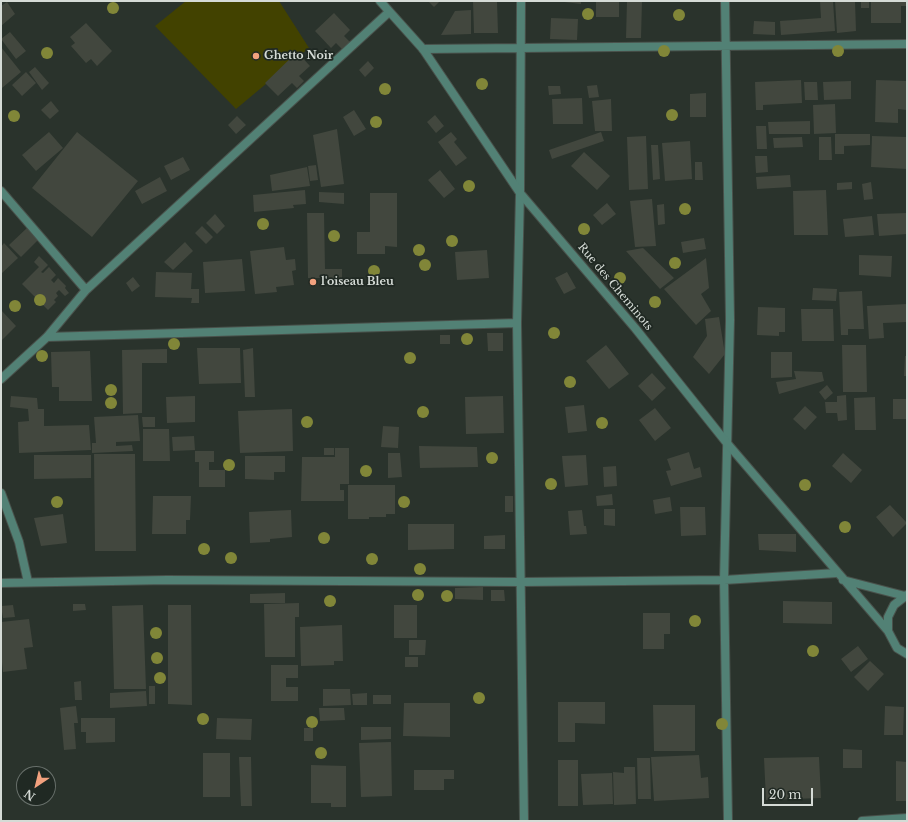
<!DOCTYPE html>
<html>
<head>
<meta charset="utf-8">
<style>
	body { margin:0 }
	#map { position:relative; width:908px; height:822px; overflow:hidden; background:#2a332c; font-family:"Libre Baskerville",serif }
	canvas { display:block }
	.frame { position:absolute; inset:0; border:2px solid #d5dbd6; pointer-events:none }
	.north { position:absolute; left:16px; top:766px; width:40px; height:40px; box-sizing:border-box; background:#202923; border:1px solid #68706b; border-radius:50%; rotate:215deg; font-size:11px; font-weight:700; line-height:16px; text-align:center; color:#d5dbd6 }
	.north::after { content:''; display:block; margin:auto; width:14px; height:18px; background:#f2a17e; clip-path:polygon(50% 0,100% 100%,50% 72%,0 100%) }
	.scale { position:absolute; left:762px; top:788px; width:51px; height:18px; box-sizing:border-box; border:2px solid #d5dbd6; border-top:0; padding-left:5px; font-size:12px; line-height:14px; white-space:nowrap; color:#d5dbd6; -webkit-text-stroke:3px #202923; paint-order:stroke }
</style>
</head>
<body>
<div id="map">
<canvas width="908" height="822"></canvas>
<div class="frame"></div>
<div class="north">N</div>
<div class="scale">20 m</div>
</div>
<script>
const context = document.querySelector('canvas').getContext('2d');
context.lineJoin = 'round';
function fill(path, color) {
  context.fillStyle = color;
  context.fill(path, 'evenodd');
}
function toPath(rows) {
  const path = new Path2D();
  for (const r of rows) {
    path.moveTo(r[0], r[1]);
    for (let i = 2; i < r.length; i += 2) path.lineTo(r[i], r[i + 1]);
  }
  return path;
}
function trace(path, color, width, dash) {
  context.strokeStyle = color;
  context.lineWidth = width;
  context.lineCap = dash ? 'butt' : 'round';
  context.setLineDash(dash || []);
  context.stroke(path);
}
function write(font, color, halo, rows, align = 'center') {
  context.font = font + ' "Libre Baskerville",serif';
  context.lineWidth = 3.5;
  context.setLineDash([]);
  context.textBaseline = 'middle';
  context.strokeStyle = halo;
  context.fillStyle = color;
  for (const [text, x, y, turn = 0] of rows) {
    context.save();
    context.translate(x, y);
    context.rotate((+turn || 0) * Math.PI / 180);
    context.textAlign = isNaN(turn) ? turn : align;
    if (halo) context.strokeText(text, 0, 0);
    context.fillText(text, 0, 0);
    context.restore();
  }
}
fill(toPath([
	[186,1,279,1,309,48,236,109,155,26]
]), '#424200');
fill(toPath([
	[428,1,440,1,434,7],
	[473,1,497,1,498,33,474,33],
	[556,1,581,1,581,4],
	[596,1,619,1,619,17,596,17],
	[627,1,642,1,641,38,626,38],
	[820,1,833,1,835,31,781,35,780,21,821,18],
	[835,1,855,1,856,31,837,33],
	[861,1,869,1,869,8,861,8],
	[871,1,907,1,907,6,901,6,901,23,871,23],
	[7,2,15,14,1,26,1,6],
	[471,10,471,34,441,35,455,11],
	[334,13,350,30,344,36,351,43,343,50,336,43,331,48,315,31],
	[551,18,578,19,577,40,550,39],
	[754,21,775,22,775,35,753,34],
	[86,23,112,51,97,66,91,59,86,63,71,46,75,43,70,37],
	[10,32,26,51,16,59,1,39],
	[1,47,21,72,2,88,1,87],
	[297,52,310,66,299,76,304,81,297,88,292,83,278,96,265,83],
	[368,61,374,68,365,77,359,70],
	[35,67,49,83,42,90,29,72],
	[26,72,36,83,22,96,12,85],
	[801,80,802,103,763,105,763,110,756,110,755,82],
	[876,80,907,81,907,110,898,109,898,123,875,122],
	[851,81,851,99,824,100,823,82],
	[804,82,817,82,818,100,805,100],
	[597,85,599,97,589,98,587,86],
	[548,86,560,86,561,94,549,95],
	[706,93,706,117,690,117,690,94],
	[582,98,583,124,553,124,552,99],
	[611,99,612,131,595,131,592,101],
	[51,101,59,111,50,119,41,110],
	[835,104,836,133,814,134,813,105],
	[354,110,366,129,354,136,343,117],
	[435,115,444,126,436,133,427,122],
	[237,116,246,125,236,134,228,125],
	[810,121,810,134,769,134,768,122],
	[756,126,766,126,767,149,757,149],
	[337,129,344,184,321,187,313,135],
	[49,132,63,148,36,171,22,155],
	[77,132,138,181,92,237,32,188],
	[451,132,457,139,454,142,467,158,456,166,438,142],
	[601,132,604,141,552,159,549,150],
	[835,134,870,134,870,145,844,146,844,154,835,154],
	[646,136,648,189,629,190,627,137],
	[872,136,907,137,907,169,871,167],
	[802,137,803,147,774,148,773,138],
	[819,137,831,137,832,160,819,160],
	[690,141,692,179,665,181,662,143],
	[651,145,658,145,660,179,653,180],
	[584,152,610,176,597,190,571,166],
	[755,156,767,156,768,172,756,173],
	[183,157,190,170,171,180,164,166],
	[695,162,702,162,703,180,695,180],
	[316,165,318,180,310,181,308,166],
	[307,167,310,186,272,191,270,175],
	[440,170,455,189,444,198,428,180],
	[790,175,791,187,757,189,756,177],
	[160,177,167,191,142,204,135,191],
	[852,182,852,189,837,190,837,183],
	[871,182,873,199,864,200,862,184],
	[305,190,306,204,293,205,294,208,254,212,253,195],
	[826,190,828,235,794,235,793,191],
	[319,192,344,193,344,204,319,202],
	[370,193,397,193,397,247,385,246,385,254,357,254,357,232,370,232],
	[652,199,656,246,635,247,630,201],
	[607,203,616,214,602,225,593,215],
	[664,204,665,224,658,225,657,205],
	[307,213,324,213,325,269,342,269,342,284,321,284,321,278,308,278],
	[907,213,907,234,879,236,877,214],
	[215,214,225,226,217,234,206,223],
	[872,216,874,235,845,237,843,219],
	[202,226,213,237,206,244,195,233],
	[28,227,39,239,21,257,9,245],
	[704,238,706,249,683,253,681,242],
	[185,242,193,251,173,270,164,262],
	[4,243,18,258,1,274,1,247],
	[284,247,286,260,295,259,296,270,292,271,294,285,276,287,277,292,255,294,250,251],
	[643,248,674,278,660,289,626,251],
	[487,250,489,278,457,280,455,252],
	[859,255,892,256,891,277,859,275],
	[39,256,48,265,41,272,43,273,49,267,56,275,51,280,54,283,58,278,66,286,65,288,69,293,65,296,59,290,56,293,58,296,54,300,56,302,48,310,22,284,39,267,34,262],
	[706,258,709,288,701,294,711,311,696,325,664,289],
	[242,259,245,291,205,293,203,262],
	[156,272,192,273,191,289,199,289,199,303,191,303,192,298,155,297],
	[567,272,576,288,564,294,555,278],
	[133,277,140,286,132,292,126,283],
	[813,288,837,289,836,301,812,300],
	[862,291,864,329,848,329,848,335,841,335,839,292],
	[907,304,907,322,883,323,884,338,869,339,867,306],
	[758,307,785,308,785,332,779,332,779,336,757,335],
	[801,309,833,309,834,341,802,341],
	[1,310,16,326,1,341],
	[719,317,725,354,709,374,693,357,707,336,705,319],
	[487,333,503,333,503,351,488,351],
	[440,335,450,335,450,344,440,344],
	[606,345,629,374,609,389,586,361],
	[842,345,866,345,867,392,843,392],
	[197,348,240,348,241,383,199,384],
	[253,348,255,397,245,397,243,350],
	[167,349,167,363,142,363,142,413,123,414,122,350],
	[90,351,92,401,59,401,59,387,52,387,51,352],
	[771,352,792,352,792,377,771,378],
	[905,356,907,356,907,376,904,376],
	[794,371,822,372,824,381,779,394,776,382,796,379],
	[652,373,666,388,652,401,638,386],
	[827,385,833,393,825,400,819,392],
	[846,395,847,420,838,421,837,413,826,413,825,402,837,402,837,396],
	[11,396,37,398,38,409,44,409,44,426,89,425,91,450,19,453,18,422,29,421,28,409,10,407],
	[195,396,195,422,167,423,166,397],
	[503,396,504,433,466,434,465,397],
	[875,397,876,430,855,430,854,398],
	[893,399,907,399,907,419,893,419],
	[584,405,587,431,568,433,565,407],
	[805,406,817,417,805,430,793,419],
	[655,408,671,428,655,441,639,420],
	[292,409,293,451,240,453,238,411],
	[138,415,140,441,116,442,116,446,132,445,133,451,92,453,92,443,96,443,94,417],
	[142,417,155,417,155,427,143,427],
	[383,426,399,427,398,448,381,447],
	[143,429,169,429,170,461,143,461],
	[194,436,195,450,173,451,172,437],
	[419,446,477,447,478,467,420,468],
	[324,448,334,448,334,455,324,455],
	[335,448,349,448,349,484,340,484,340,490,344,490,344,501,301,501,302,457,335,457],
	[195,451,214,451,214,462,209,462,209,470,225,470,225,487,199,487,199,462,195,462],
	[689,452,694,469,700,467,702,477,671,486,666,471,671,470,667,459],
	[388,453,400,453,402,477,388,478],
	[843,453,862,470,851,483,832,466],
	[94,454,135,454,136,551,95,551],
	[34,455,91,455,91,478,34,479],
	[586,455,588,485,565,487,562,456],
	[245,456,285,456,285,472,274,472,274,480,245,479],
	[616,466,617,486,604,487,603,467],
	[348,485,395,485,395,514,386,514,386,517,369,517,369,519,348,519],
	[612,494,613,505,597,506,596,496],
	[153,496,191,496,190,520,186,520,186,534,152,534],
	[505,496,513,496,513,512,505,512],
	[670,497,672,511,655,514,653,500],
	[890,505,907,523,893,537,876,517],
	[680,507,705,507,706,535,681,536],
	[604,509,615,509,615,526,604,525],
	[291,510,292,537,270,539,270,542,250,543,249,512],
	[582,510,584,526,586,526,587,534,570,535,568,511],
	[63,514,67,543,41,546,34,518],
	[408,524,454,524,454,549,408,550],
	[758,534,796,534,796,552,759,550],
	[505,535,505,549,484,549,484,536],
	[483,587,483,600,455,599,455,588],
	[491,590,504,590,505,601,491,601],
	[285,593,285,603,250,603,250,594],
	[783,601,832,602,832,624,783,623],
	[299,603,299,617,295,617,295,657,265,657,264,604],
	[73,604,85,604,86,610,73,611],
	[13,605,15,617,3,618,1,606],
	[143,605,146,689,114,689,112,606],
	[168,605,191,605,192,705,168,704],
	[394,605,417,605,417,638,394,638],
	[643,613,670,613,670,634,664,634,664,649,643,649],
	[29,619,33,647,24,648,27,669,3,672,1,653,1,622],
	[342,625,343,661,334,661,334,665,301,666,300,627],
	[409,640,426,640,425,655,409,655],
	[858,646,868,659,851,672,841,659],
	[405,657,418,657,418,667,405,667],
	[870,661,884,674,868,691,854,677],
	[271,665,298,665,298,678,286,678,286,687,298,687,298,701,271,701],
	[81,681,82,700,75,700,74,682],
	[149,686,155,686,155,704,149,704],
	[323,689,350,689,351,705,323,706],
	[146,691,147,706,110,708,110,693],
	[367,693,367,705,353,705,352,694],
	[373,695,391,695,391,704,373,704],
	[558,702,605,702,605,724,575,723,575,742,558,742],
	[404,703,450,703,450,737,403,736],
	[653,705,695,705,695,751,654,751],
	[76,706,78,723,74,723,76,749,64,750,60,708],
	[885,706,904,707,903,735,884,735],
	[319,708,344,708,345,720,320,721],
	[81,718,115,718,115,742,86,743,86,732,81,732],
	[217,718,252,719,251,740,216,739],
	[361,727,391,727,391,739,361,740],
	[304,728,313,728,313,741,304,741],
	[391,742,392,796,361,797,359,743],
	[843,749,862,750,862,768,843,768],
	[203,753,230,753,230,797,203,797],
	[699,755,701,778,708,777,709,798,654,801,651,757],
	[239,757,251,757,252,806,241,806],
	[819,757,821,798,766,800,764,758],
	[637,758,650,758,651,799,638,799],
	[558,760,578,760,578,806,558,806],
	[896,761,907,762,907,801,896,801],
	[311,765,346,766,346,807,331,807,331,803,311,803],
	[624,767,635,767,636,804,614,805,613,772,624,773],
	[414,770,454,770,454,779,444,779,444,790,414,790],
	[612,773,613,804,583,805,581,774]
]), '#42473e');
const minor = toPath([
	[521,1,520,193,517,323,524,821],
	[725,1,730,320,724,580,728,821],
	[423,49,907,44],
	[1,191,86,290],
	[47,337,517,323],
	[1,379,47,337,86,290,389,12],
	[1,493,19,542,28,582],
	[1,583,167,580,521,582,724,580,837,573],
	[862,821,907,818]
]);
const tertiary = toPath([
	[380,1,423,49,520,193,635,328,726,442,888,631],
	[843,580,905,596],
	[907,595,894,605,888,617,888,631,897,648,907,654]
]);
trace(minor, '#49514b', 10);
trace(tertiary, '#49514b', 10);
trace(minor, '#528175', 8);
trace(tertiary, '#528175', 8);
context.fillStyle = '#818638';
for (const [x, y] of [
	[113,8],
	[588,14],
	[679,15],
	[664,51],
	[838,51],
	[47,53],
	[482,84],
	[385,89],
	[672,115],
	[14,116],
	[376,122],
	[469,186],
	[685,209],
	[263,224],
	[584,229],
	[334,236],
	[452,241],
	[419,250],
	[675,263],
	[425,265],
	[374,271],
	[620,278],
	[40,300],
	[655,302],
	[15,306],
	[554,333],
	[467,339],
	[174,344],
	[42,356],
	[410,358],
	[570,382],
	[111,390],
	[111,403],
	[423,412],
	[307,422],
	[602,423],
	[492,458],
	[229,465],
	[366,471],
	[551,484],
	[805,485],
	[57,502],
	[404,502],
	[845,527],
	[324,538],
	[204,549],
	[231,558],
	[372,559],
	[420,569],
	[418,595],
	[447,596],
	[330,601],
	[695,621],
	[156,633],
	[813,651],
	[157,658],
	[160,678],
	[479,698],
	[203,719],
	[312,722],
	[722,724],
	[321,753]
]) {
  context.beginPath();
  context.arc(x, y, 6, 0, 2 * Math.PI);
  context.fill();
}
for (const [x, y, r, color] of [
	[256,56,4,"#f2a17e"],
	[313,282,4,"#f2a17e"]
]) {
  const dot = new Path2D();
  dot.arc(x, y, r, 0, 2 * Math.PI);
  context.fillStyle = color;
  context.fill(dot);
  trace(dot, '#202923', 1.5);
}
write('bold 11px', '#d5dbd6', '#202923', [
	["Ghetto Noir",264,56],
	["l'oiseau Bleu",321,282]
], 'left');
write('11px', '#d5dbd6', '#202923', [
	["Rue des Cheminots",615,287,50]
]);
</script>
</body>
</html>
